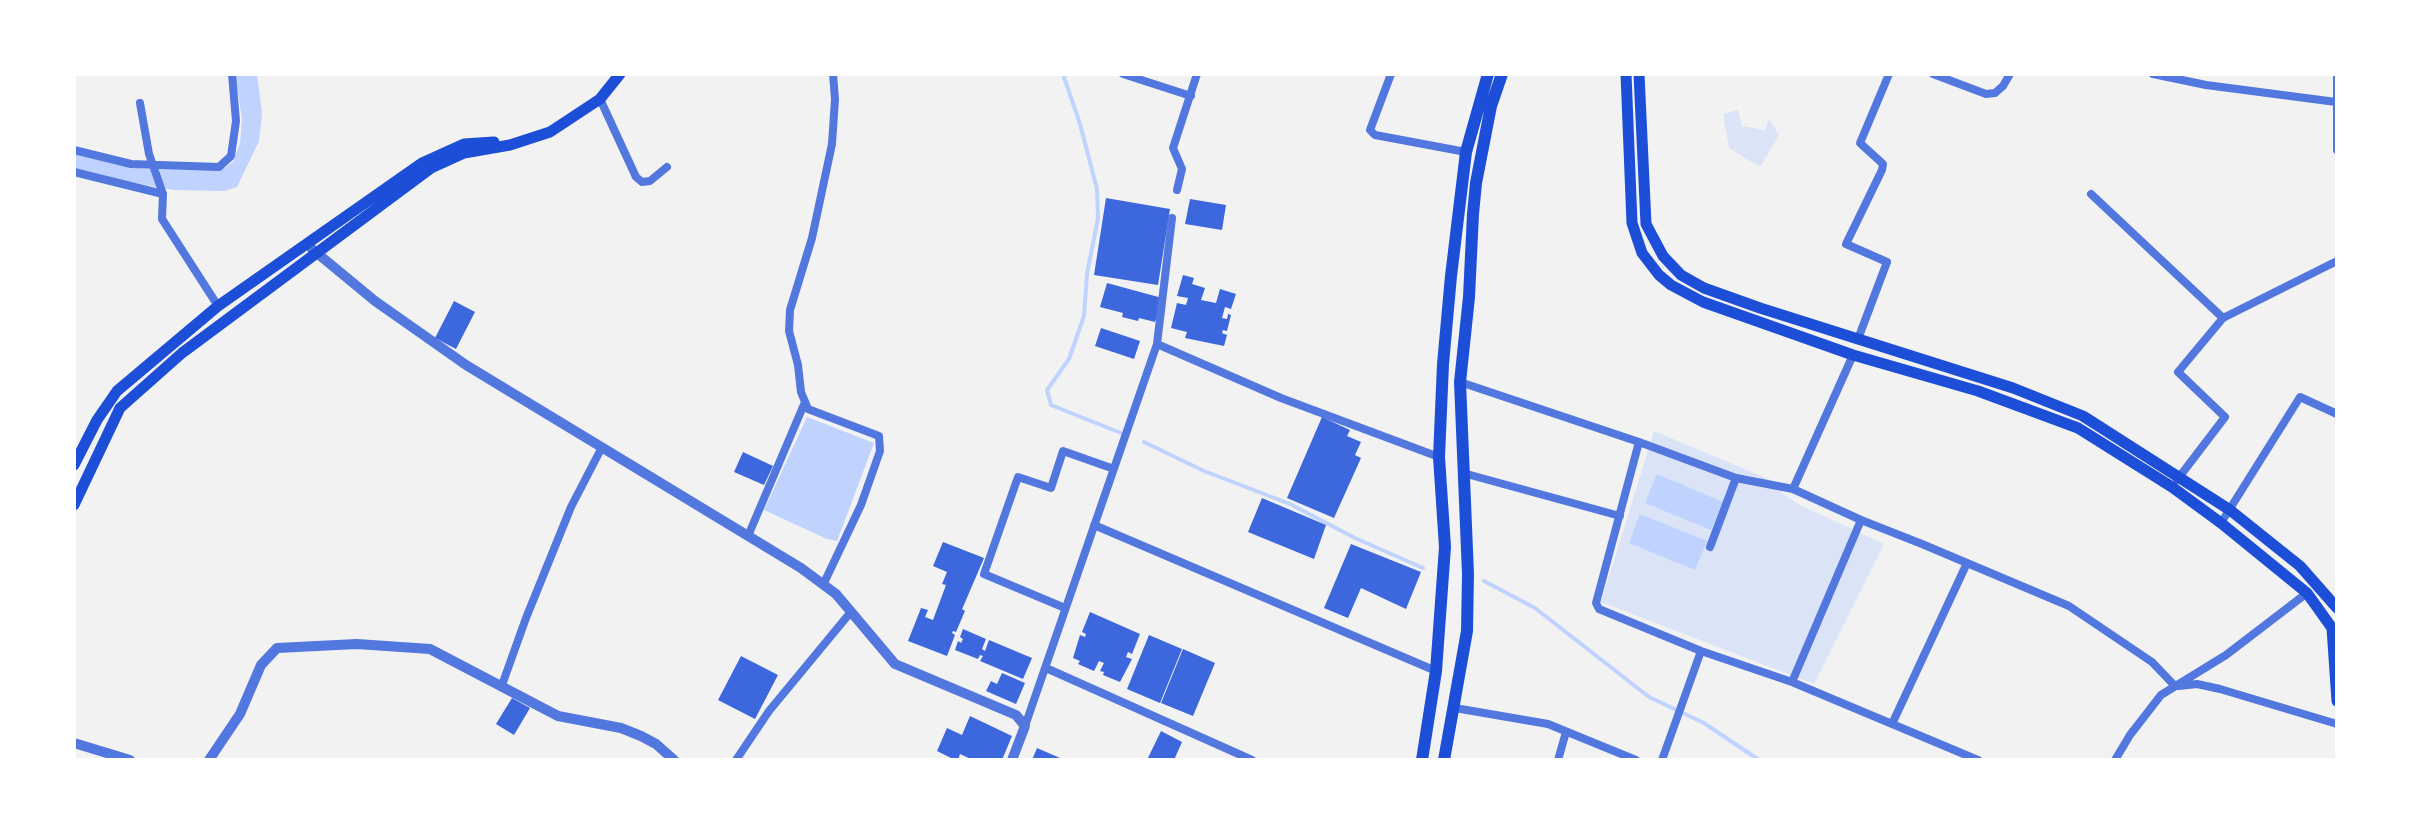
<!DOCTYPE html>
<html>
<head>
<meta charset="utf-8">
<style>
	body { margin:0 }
	#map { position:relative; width:2411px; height:834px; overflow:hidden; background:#f2f2f2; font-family:Signika,sans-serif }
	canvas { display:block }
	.frame { position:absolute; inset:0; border:76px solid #fff; pointer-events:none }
</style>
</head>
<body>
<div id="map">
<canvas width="2411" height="834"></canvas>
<div class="frame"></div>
</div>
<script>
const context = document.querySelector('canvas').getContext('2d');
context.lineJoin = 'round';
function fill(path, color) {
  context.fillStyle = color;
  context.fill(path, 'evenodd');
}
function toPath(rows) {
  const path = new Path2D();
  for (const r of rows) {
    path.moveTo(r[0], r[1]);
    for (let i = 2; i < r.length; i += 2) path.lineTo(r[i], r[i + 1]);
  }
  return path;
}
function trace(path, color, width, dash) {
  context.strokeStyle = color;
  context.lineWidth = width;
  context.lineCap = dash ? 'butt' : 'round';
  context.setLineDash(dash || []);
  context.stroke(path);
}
fill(toPath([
	[1738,110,1742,126,1765,130,1769,119,1779,135,1760,167,1729,148,1723,114],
	[1654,431,1771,480,1783,494,1800,505,1884,544,1814,684,1601,602]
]), '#dbe4f7');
fill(toPath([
	[235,74,257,74,262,114,259,141,237,187,224,191,174,190,101,177,74,168,74,152,144,169,225,168,233,162,240,143,242,119],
	[807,417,874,443,837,541,827,539,764,510],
	[1657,474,1723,502,1711,530,1645,503],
	[1640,514,1707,541,1695,570,1629,543]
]), '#bfd3fe');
trace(toPath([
	[1063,74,1080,124,1097,189,1098,218,1087,274,1084,316,1069,359,1047,390,1051,405,1121,433],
	[1144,442,1204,471,1290,504,1355,538,1423,568],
	[1484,581,1535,608,1649,697,1704,723,1759,760]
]), '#bfd3fe', 4);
fill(toPath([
	[1106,198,1170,209,1158,285,1094,275],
	[1190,199,1226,205,1222,230,1185,224],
	[1183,275,1194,278,1192,284,1205,288,1201,300,1216,303,1220,289,1236,294,1231,309,1225,307,1222,318,1227,319,1228,314,1231,315,1227,331,1223,330,1222,333,1227,335,1224,346,1185,338,1187,332,1171,328,1177,303,1186,305,1188,298,1177,296],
	[1107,283,1162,298,1155,322,1139,318,1138,321,1122,317,1123,313,1100,307],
	[454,301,475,312,456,349,435,338],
	[1101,328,1140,341,1134,359,1095,346],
	[1322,417,1350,430,1347,436,1361,442,1355,455,1361,458,1334,518,1287,498],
	[743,452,773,466,764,485,734,472],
	[1262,498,1326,525,1314,559,1248,532],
	[943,542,984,558,963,607,962,609,965,611,956,632,953,631,952,633,955,635,947,656,908,641,921,608,928,610,925,617,933,620,946,585,942,584,947,572,933,566],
	[1351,544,1421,572,1406,609,1361,588,1348,618,1324,608],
	[1090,612,1140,634,1132,654,1128,652,1126,657,1132,659,1120,682,1103,675,1104,672,1100,671,1104,663,1099,661,1094,671,1078,664,1080,661,1073,658,1080,635,1085,637,1086,634,1082,632],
	[963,629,986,639,982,649,985,651,989,640,1032,658,1023,679,980,661,983,656,980,655,978,659,955,650,958,641,961,643,963,639,960,637],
	[1149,635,1182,649,1160,703,1127,689],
	[1183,649,1215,663,1193,716,1161,703],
	[741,656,778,675,755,719,718,700],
	[1002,673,1025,683,1016,704,986,691,991,681,997,684],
	[512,698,530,708,514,735,496,724],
	[970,716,1012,736,1002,760,973,760,960,754,958,760,955,760,937,751,947,728,962,735],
	[1161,731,1182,742,1174,760,1147,760],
	[1037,748,1060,758,1059,760,1032,760]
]), '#3d67dc');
trace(toPath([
	[1123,74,1191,96],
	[1391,74,1370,130,1375,135,1466,152],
	[1933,74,1986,94,1995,93,2003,86,2010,74],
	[2153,74,2206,85,2336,102],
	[2337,74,2337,150],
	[600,99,636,177,642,182,650,181,667,167],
	[140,103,149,154,163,194,162,219,218,306],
	[74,150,131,164,219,167,231,156,236,121,232,74],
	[74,172,163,194],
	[1177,190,1182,169,1173,148,1197,74],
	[2091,194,2223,318],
	[1172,218,1157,344,1281,398,1439,457],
	[1858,339,1887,262,1846,244,1882,170,1883,164,1860,143,1889,74],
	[1460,382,1639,442,1736,478,1793,489,1861,520,1922,544,2069,606,2152,662,2175,686],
	[1639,442,1596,603,1599,609,1701,651,1792,682,1978,760],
	[1463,473,1620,516],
	[2177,480,2225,417,2178,372,2223,318,2337,261],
	[1793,489,1853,355],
	[2221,523,2300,397,2337,414],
	[1094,525,1436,671],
	[748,536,805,402],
	[1710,547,1736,478],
	[823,585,861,505,880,451,879,436,808,409,801,392,798,365,789,331,790,310,812,238,832,144,835,99,833,74],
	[1065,608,984,574,1018,477,1051,488,1063,451,1114,469],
	[1046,668,1252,760],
	[1792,682,1861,520],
	[502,685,526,618,571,507,601,449],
	[2179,686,2197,684,2220,689,2337,724],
	[1455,708,1548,724,1636,760],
	[1892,724,1967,563],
	[1025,726,1157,344],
	[736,760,769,711,850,613],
	[1558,760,1566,732],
	[1662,760,1701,651],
	[2115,760,2130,735,2161,695,2226,655,2307,593]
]), '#5277de', 8);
trace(toPath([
	[312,249,375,301,466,365,801,568,836,594,895,664,1016,715,1025,726,1012,760],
	[74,743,130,760],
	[209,760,240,714,261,665,277,648,357,644,430,649,558,716,621,728,641,736,656,744,674,760]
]), '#5277de', 10);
trace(toPath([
	[1626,74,1632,223,1642,253,1659,275,1671,285,1703,302,1853,355,1978,391,2078,428,2172,487,2221,523,2307,593,2332,628,2337,701],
	[1639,74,1646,224,1663,256,1681,275,1704,288,1760,308,2013,388,2083,416,2230,510,2300,566,2337,608],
	[74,465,97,420,117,391,218,306,422,163,464,144,494,142],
	[74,505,120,408,182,353,431,168,464,153,510,145,550,132,600,99,620,74]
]), '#1d4ed8', 11);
trace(toPath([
	[1422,760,1436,671,1445,547,1439,457,1443,364,1451,276,1466,152,1488,74],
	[1444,760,1467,631,1468,574,1460,382,1469,297,1473,214,1476,183,1491,106,1502,74]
]), '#1d4ed8', 12);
</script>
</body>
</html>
